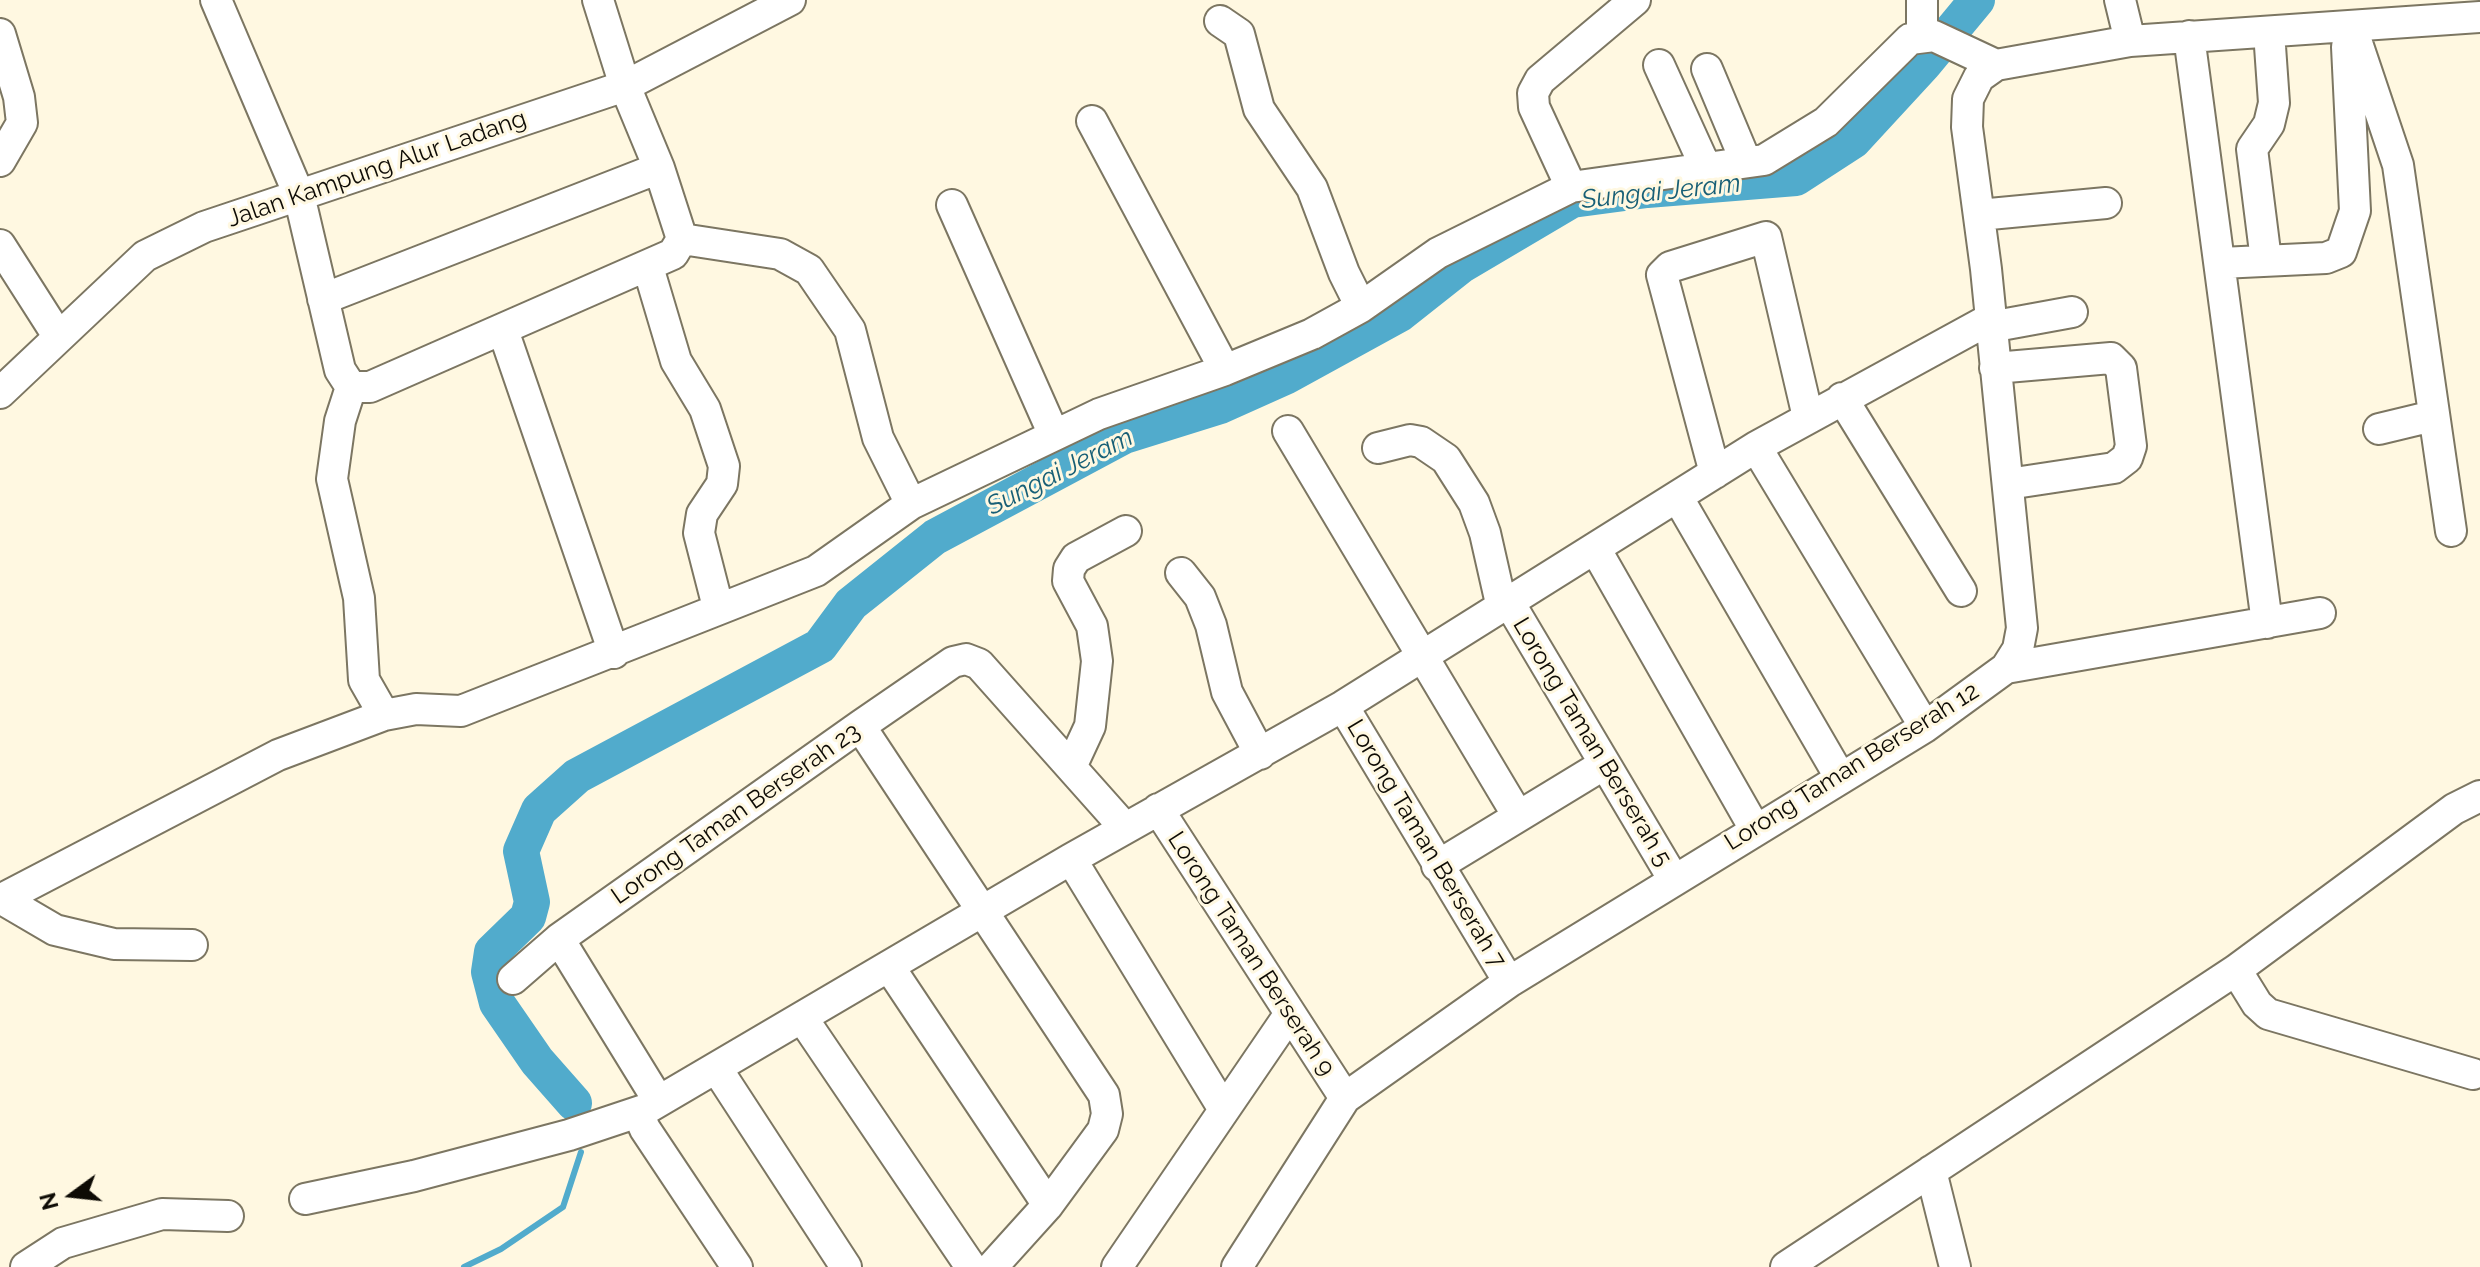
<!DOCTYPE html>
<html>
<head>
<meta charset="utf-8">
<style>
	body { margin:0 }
	#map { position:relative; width:2480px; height:1267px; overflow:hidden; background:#fff8e1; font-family:Raleway,sans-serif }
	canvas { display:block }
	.north { position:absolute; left:32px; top:1155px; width:80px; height:80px; -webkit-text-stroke:6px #fff8e1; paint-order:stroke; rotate:255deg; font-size:22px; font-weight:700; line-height:32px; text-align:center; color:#0e0b05 }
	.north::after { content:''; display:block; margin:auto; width:28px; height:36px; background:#0e0b05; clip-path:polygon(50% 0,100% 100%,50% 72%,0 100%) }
</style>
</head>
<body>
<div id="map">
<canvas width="2480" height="1267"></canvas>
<div class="north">N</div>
</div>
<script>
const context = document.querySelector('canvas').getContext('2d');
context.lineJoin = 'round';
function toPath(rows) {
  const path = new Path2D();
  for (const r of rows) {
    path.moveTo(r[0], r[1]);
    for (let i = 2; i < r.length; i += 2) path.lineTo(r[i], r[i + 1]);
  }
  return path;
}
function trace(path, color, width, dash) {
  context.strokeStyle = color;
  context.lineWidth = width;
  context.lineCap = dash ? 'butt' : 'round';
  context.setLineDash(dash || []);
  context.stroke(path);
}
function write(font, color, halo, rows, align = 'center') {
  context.font = font + ' Raleway,sans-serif';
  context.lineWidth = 6;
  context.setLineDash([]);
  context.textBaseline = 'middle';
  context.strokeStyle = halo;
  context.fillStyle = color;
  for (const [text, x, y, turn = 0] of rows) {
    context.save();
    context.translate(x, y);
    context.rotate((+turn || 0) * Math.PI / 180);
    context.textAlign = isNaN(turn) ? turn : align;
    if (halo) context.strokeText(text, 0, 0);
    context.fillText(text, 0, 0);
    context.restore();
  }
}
trace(toPath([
	[464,1267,501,1249,563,1207,581,1152]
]), '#51abcc', 6);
trace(toPath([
	[574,1103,537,1061,497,1003,489,972,492,952,528,917,532,902,521,851,539,810,577,776,820,646,851,604,935,537,1124,436,1220,406,1287,376,1400,314,1462,265,1572,200,1647,190,1796,178,1853,141,1924,64,1977,0]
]), '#51abcc', 36);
const minor = toPath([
	[216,0,299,195,340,370,351,387],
	[2120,0,2130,41],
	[1220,21,1239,34,1259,109,1312,188,1344,273,1361,307],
	[2352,28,2398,165,2451,531],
	[0,34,19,97,22,123,0,161],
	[1922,35,1922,0],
	[2189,36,2267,623],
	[1659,65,1705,166],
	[1707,69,1746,162],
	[1092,121,1225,370],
	[1571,187,1534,107,1533,93,1540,80,1635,0],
	[952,205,1054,435],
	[1979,215,2106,203],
	[682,239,780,254,809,270,850,330,878,438,911,504],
	[0,245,58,336],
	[2266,260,2252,149,2269,124,2274,103,2269,32],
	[2221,263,2326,258,2341,252,2355,211,2347,47],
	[648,267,676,361,705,409,724,466,722,484,702,514,699,533,718,607],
	[323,299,659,168],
	[1990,327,2072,312],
	[503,330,614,653],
	[1995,368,2111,358,2121,368,2131,446,2127,458,2114,468,2008,484],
	[351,387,370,387,673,254,682,239,659,168,625,86,598,0],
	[351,387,340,421,332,479,359,598,364,680,384,715],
	[0,393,145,256,204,227,625,86,790,0],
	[1842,398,1961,591],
	[2379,429,2433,416],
	[1288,431,1518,816],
	[1756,447,1925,727],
	[1378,448,1410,440,1421,442,1446,459,1474,503,1485,533,1502,608],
	[1715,473,1662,275,1670,267,1766,237,1808,417],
	[1678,498,1840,777],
	[1596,550,1755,829],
	[1181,573,1200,597,1211,625,1227,692,1260,754],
	[1510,604,1674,880],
	[2006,668,2320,613],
	[1343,706,1509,982],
	[860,726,1104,1095,1107,1114,1103,1130,1048,1205,992,1267],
	[1071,767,1090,726,1097,661,1092,626,1068,581,1069,569,1076,558,1126,531],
	[1158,809,1345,1098],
	[1071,859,1223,1108],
	[1437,866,1603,765],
	[2,899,55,930,114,944,192,945],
	[0,900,278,755,384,715,416,709,461,711,816,571,911,504,1099,414,1225,370,1312,334,1361,307,1438,253,1571,187,1764,160,1826,122,1910,39,1934,36,1996,65,2130,41,2480,17],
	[559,939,658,1100],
	[890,968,1048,1205],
	[2236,970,2257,1004,2268,1014,2473,1074],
	[513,979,559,939,860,726,953,662,966,659,979,664,1125,828],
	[803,1019,971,1267],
	[717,1069,846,1267],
	[1931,1171,1955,1267],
	[305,1199,414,1176,569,1135,644,1110],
	[26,1267,63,1243,162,1214,228,1216],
	[737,1267,645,1129,641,1120,644,1110,1071,859,1343,706,1756,447,1990,319],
	[1117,1267,1289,1015],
	[1237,1267,1345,1098,1509,982,1925,727,2006,668,2018,649,2022,628,1986,269,1967,127,1968,99,1979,77,1996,65],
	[1786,1267,2236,970,2454,809,2480,796]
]);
trace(minor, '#7c7662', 34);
trace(minor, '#fff', 30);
write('24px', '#0e0b05', '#fff8e1', [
	["Jalan Kampung Alur Ladang",377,169,-19],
	["Lorong Taman Berserah 5",1592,742,59],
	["Lorong Taman Berserah 12",1852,767,-32],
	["Lorong Taman Berserah 23",736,814,-35],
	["Lorong Taman Berserah 7",1426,844,59],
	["Lorong Taman Berserah 9",1251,954,57]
]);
write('italic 26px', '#185f76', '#fff8e1', [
	["Sungai Jeram",1661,192,-6],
	["Sungai Jeram",1060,472,-27]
]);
</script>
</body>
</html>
